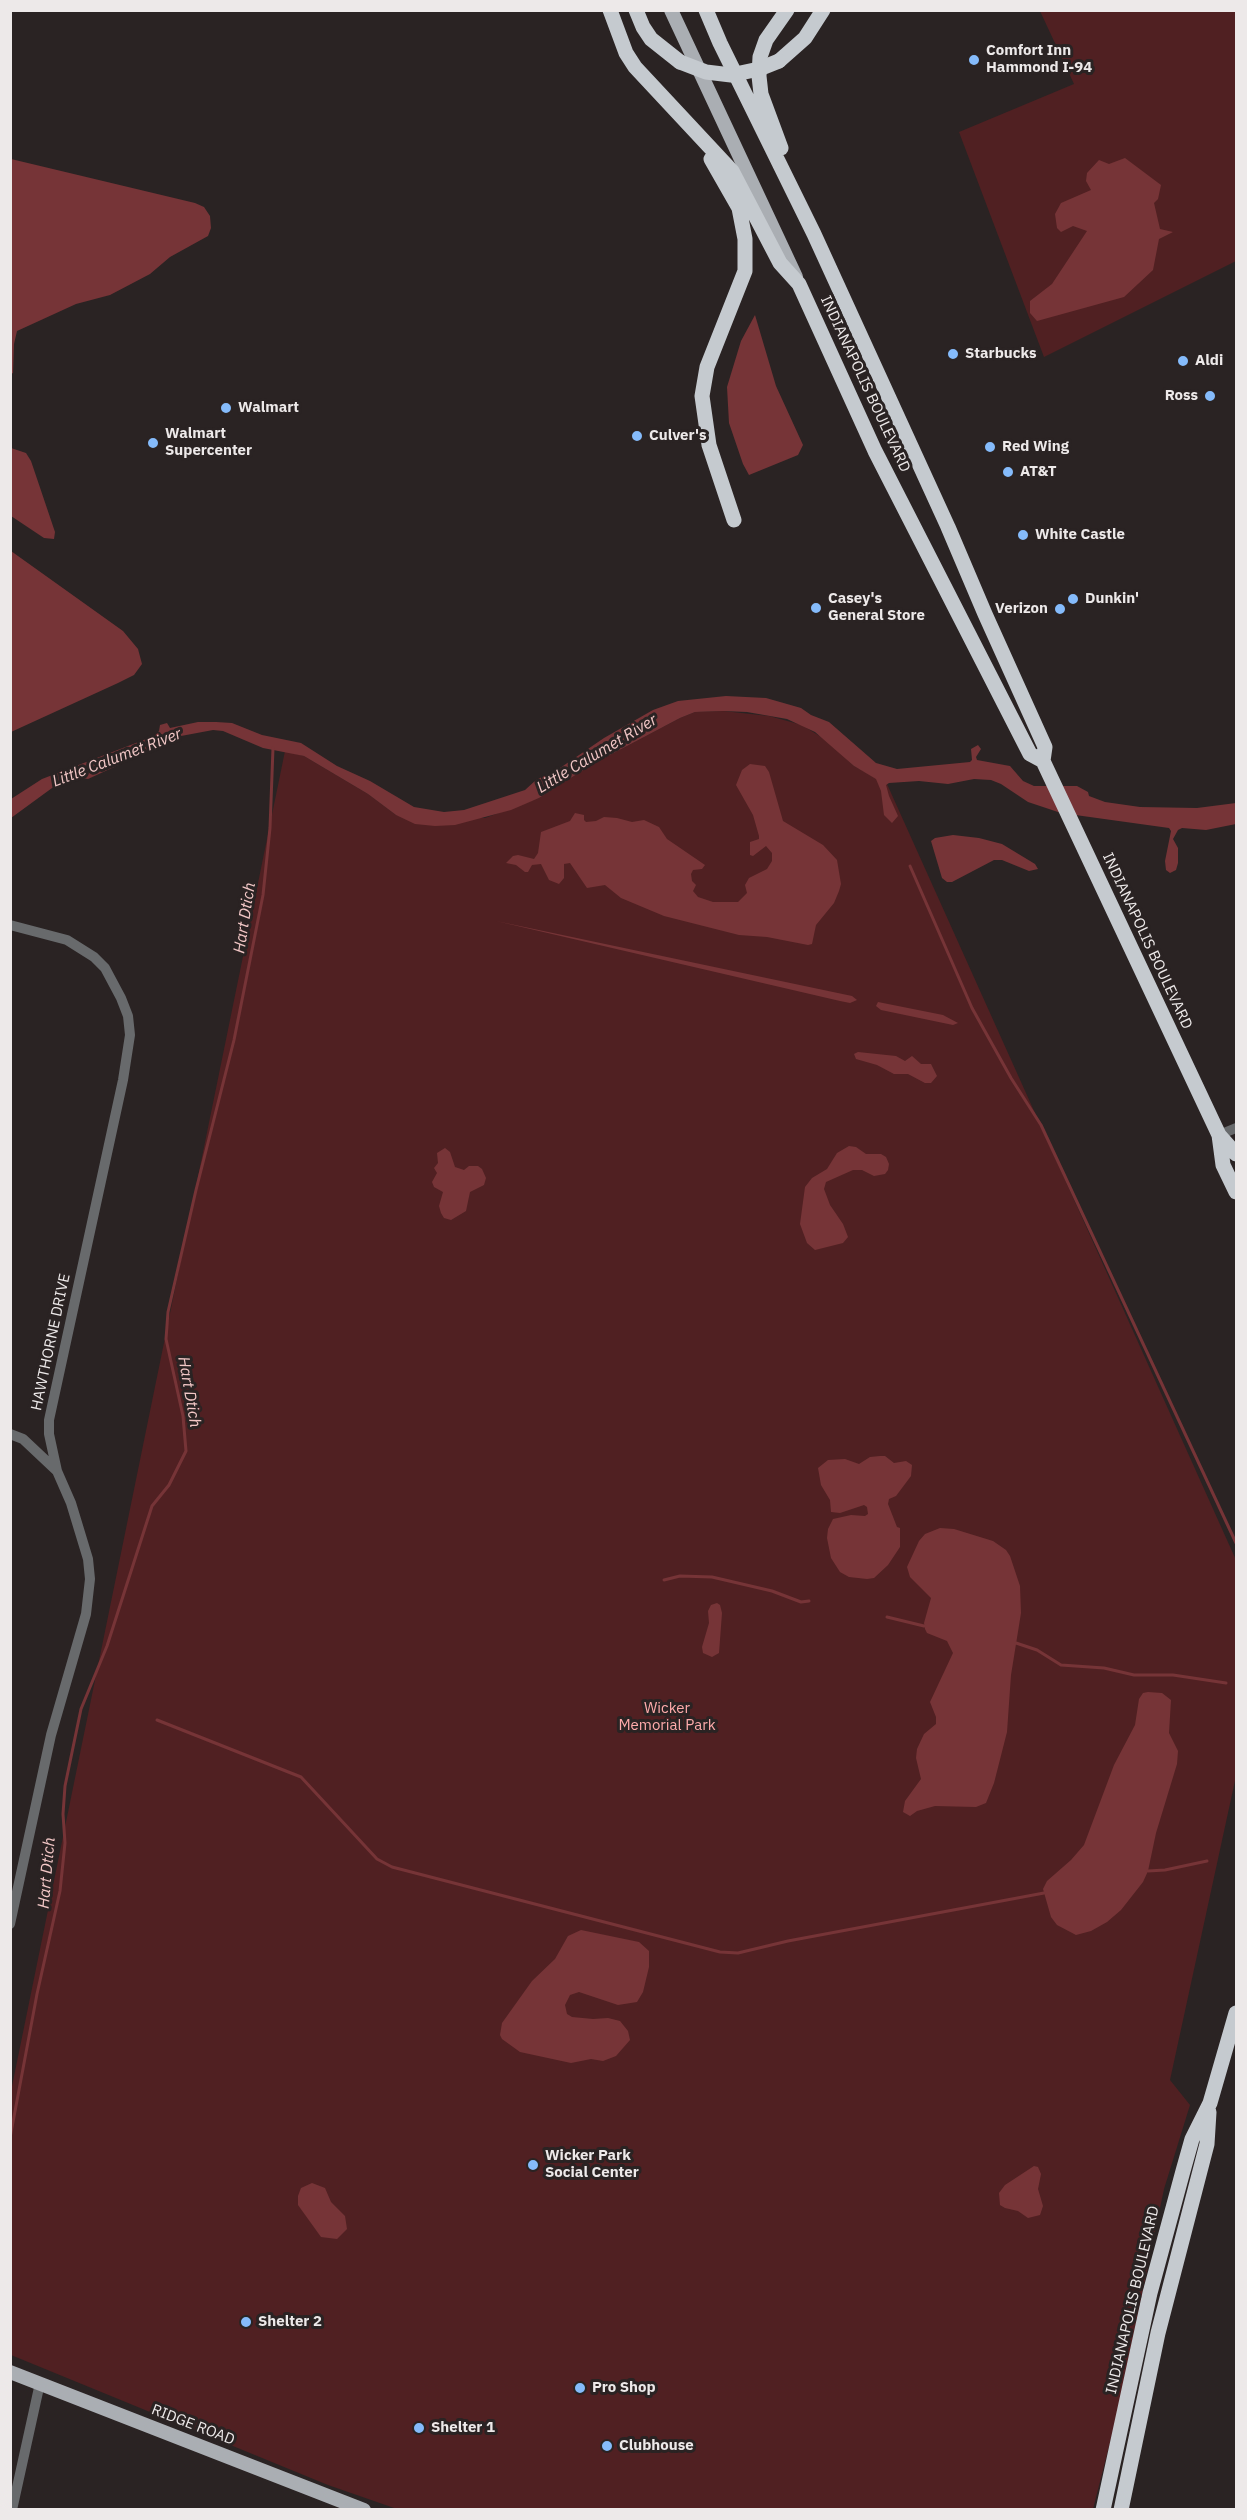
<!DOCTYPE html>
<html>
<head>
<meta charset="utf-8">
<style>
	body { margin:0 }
	#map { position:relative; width:1247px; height:2520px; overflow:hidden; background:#2a2323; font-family:"IBM Plex Sans",sans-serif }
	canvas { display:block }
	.frame { position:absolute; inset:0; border:12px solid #ede9e9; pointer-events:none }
</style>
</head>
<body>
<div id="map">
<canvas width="1247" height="2520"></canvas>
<div class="frame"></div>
</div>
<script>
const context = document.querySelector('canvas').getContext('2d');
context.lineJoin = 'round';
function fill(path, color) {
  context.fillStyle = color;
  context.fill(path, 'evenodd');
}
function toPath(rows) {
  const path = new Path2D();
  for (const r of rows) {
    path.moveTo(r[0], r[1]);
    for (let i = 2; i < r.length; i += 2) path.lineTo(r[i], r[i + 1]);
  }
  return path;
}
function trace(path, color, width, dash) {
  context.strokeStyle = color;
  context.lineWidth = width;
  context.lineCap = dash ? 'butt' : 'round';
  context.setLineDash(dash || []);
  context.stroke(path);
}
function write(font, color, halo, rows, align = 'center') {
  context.font = font + ' "IBM Plex Sans",sans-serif';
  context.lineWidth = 6;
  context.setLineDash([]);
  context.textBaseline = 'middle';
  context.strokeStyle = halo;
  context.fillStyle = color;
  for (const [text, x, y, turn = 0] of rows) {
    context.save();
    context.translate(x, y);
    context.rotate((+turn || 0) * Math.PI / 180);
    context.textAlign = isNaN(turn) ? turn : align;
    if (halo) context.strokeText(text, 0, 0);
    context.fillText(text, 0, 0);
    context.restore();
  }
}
fill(toPath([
	[1040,11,1236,11,1236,261,1044,357,959,132,1074,84],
	[723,711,769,716,802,725,829,742,854,766,887,784,1236,1560,1236,1776,1170,2080,1190,2105,1164,2189,1115,2423,1093,2509,397,2509,328,2485,11,2355,11,2091,285,751,304,756,368,794,396,815,485,818,539,798,593,764,680,718,695,712]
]), '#502022');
fill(toPath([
	[1125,158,1161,185,1158,199,1154,203,1160,229,1173,232,1159,239,1153,270,1124,297,1037,321,1030,313,1030,301,1052,284,1087,231,1073,226,1061,232,1057,228,1055,214,1061,203,1091,190,1086,181,1087,173,1099,160,1109,164],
	[11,159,195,203,204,207,210,216,211,228,208,236,170,257,150,274,110,295,76,304,17,331,14,344,13,373,11,374],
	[755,315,776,386,803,445,798,455,749,475,743,464,729,423,727,387,741,341],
	[11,448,26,453,31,461,55,532,54,539,44,538,11,516],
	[11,551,123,631,138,649,142,664,134,675,118,683,11,732],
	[726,696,766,698,801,708,811,715,829,722,876,763,897,769,970,762,972,760,971,749,978,745,981,749,976,757,977,760,1010,766,1023,781,1034,786,1077,786,1088,792,1089,796,1105,802,1140,807,1197,808,1236,803,1236,824,1206,830,1182,828,1178,830,1173,839,1178,848,1178,863,1176,870,1170,873,1166,870,1165,861,1171,831,1169,828,1061,813,1028,802,1001,784,991,780,974,779,948,784,919,781,889,783,886,785,889,796,898,816,892,823,884,815,881,791,876,779,854,766,815,732,787,719,747,712,723,711,695,712,680,718,593,764,539,798,511,810,455,825,435,826,415,824,396,815,368,794,304,756,263,748,223,731,213,730,181,736,160,743,138,756,88,779,76,777,63,780,11,818,11,799,42,779,154,736,159,731,160,725,167,723,170,728,198,722,216,722,232,723,262,735,301,743,337,766,370,781,414,807,444,812,464,810,525,790,536,780,560,768,604,738,653,710,678,701],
	[750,764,765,766,769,772,783,821,823,845,837,860,841,884,839,891,834,903,816,925,812,944,808,945,767,937,739,935,664,916,621,898,605,885,587,888,570,863,564,864,564,878,559,884,549,880,541,864,532,865,528,872,525,872,516,865,506,863,513,856,518,855,534,859,538,853,541,832,570,821,575,813,584,815,584,820,586,822,596,821,604,817,617,818,632,822,644,820,659,827,667,839,705,865,702,869,693,870,691,874,692,881,696,885,693,891,698,897,713,902,738,902,747,893,745,885,749,878,767,869,772,861,772,853,766,846,753,856,750,855,750,842,759,839,759,836,753,815,736,785,742,770],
	[953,835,979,838,1002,844,1035,864,1038,869,1029,871,1002,860,994,860,952,882,947,882,942,878,931,841,935,838],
	[496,921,852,996,857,1000,850,1003,840,1001],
	[878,1002,943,1015,958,1023,953,1025,881,1010,876,1006],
	[858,1052,896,1056,905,1061,912,1056,921,1064,931,1064,937,1076,931,1083,925,1083,908,1074,894,1074,877,1065,856,1059,854,1054],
	[849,1146,856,1147,866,1154,881,1154,886,1157,889,1164,888,1170,885,1174,874,1176,862,1170,853,1170,826,1182,824,1189,830,1205,843,1224,848,1237,843,1243,815,1250,807,1243,800,1224,805,1187,812,1178,827,1169,837,1153],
	[445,1148,450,1152,455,1167,464,1170,469,1166,478,1166,482,1169,486,1178,484,1185,470,1192,466,1211,451,1220,444,1218,441,1213,439,1206,443,1192,434,1187,432,1182,437,1173,434,1168,438,1163,437,1153],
	[880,1456,885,1456,894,1463,906,1461,912,1465,911,1476,896,1496,889,1499,888,1504,897,1527,900,1528,900,1547,888,1565,874,1578,867,1579,849,1577,840,1572,831,1558,827,1538,828,1529,833,1519,851,1515,865,1516,868,1514,867,1507,864,1505,840,1513,831,1512,830,1500,821,1485,818,1468,828,1460,845,1459,859,1464,870,1457],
	[940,1528,954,1529,993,1541,1006,1550,1010,1556,1020,1586,1021,1613,1011,1675,1007,1732,994,1783,986,1803,976,1807,935,1806,917,1811,910,1816,903,1812,905,1801,921,1779,916,1758,917,1749,924,1734,936,1724,936,1717,930,1702,953,1653,947,1641,927,1633,925,1629,924,1623,931,1598,910,1577,907,1567,919,1541,925,1534],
	[717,1603,720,1605,722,1613,719,1653,712,1657,703,1653,702,1647,709,1623,708,1611,711,1605],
	[1148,1692,1162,1693,1171,1700,1169,1733,1178,1751,1177,1764,1156,1833,1148,1871,1143,1882,1121,1910,1107,1922,1091,1931,1076,1935,1057,1925,1051,1917,1043,1889,1047,1881,1071,1860,1084,1845,1114,1765,1135,1725,1139,1699,1143,1693],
	[581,1930,639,1942,649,1951,649,1967,643,1992,637,2002,618,2005,579,1992,570,1995,565,2005,567,2014,572,2017,593,2019,608,2018,620,2021,628,2031,630,2040,616,2056,603,2061,591,2059,571,2063,520,2052,502,2039,500,2035,502,2023,532,1981,555,1959,568,1936],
	[1034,2166,1038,2167,1041,2174,1038,2189,1043,2206,1040,2215,1028,2218,1018,2211,1005,2208,1000,2205,999,2193,1005,2185],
	[312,2183,325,2188,331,2202,345,2216,347,2229,337,2239,321,2237,298,2205,298,2196,301,2188]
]), '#763437');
trace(toPath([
	[910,866,972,1008,1011,1078,1041,1125,1236,1543],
	[664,1580,680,1576,712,1577,772,1591,801,1602,809,1601],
	[887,1617,924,1626],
	[1016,1643,1037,1650,1061,1665,1104,1668,1134,1675,1173,1675,1226,1683],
	[157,1720,301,1777,377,1859,392,1867,720,1952,738,1953,788,1941,1044,1893],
	[1148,1871,1165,1870,1207,1861],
	[10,2138,37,1994,60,1891,65,1843,63,1814,65,1786,81,1709,107,1646,152,1506,169,1485,186,1451,183,1416,166,1339,168,1312,196,1190,234,1040,263,895,270,828,273,748]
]), '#763437', 3);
trace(toPath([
	[10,925,67,940,94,957,105,968,121,998,128,1016,130,1035,123,1080,49,1420,49,1434,57,1471,71,1503,88,1559,90,1579,86,1614,51,1735,10,1924],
	[1219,1135,1236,1128],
	[10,1434,23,1439,57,1471],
	[12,2510,40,2383]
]), '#686a6c', 10);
trace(toPath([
	[671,10,796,277],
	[10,2372,364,2510]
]), '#aaaeb3', 14);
trace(toPath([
	[610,10,626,53,635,67,732,171,780,263,799,284,875,451,1030,754,1043,761],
	[636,10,643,27,651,39,680,62],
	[706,10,720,43,814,234,948,527,985,614,1045,747,1043,761,1219,1135,1236,1154],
	[779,61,805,38,823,10],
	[781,148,761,94,759,76,760,57,766,40,787,10],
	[711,159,739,208,745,239,745,271,707,367,702,396,709,445,734,520],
	[1219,1135,1223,1165,1236,1192],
	[1103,2510,1150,2293,1183,2171,1192,2139,1210,2103,1236,2013],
	[1121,2510,1158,2333,1207,2144,1209,2112]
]), '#c5cacf', 15);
trace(toPath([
	[680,62,706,72,731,75,759,69,779,61]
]), '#c5cacf', 15);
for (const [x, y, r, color] of [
	[974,60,6,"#85bbfb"],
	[953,354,6,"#85bbfb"],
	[1183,361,6,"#85bbfb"],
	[1210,396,6,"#85bbfb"],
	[226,408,6,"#85bbfb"],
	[637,436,6,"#85bbfb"],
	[153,443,6,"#85bbfb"],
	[990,447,6,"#85bbfb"],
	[1008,472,6,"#85bbfb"],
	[1023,535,6,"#85bbfb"],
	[1073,599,6,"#85bbfb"],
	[816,608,6,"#85bbfb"],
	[1060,609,6,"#85bbfb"],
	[533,2165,6,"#85bbfb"],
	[246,2322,6,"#85bbfb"],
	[580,2388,6,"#85bbfb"],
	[419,2428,6,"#85bbfb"],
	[607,2446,6,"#85bbfb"]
]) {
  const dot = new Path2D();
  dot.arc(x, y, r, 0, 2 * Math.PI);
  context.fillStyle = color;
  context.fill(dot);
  trace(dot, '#2a2323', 2);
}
write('bold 15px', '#ede9e9', '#2a2323', [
	["Comfort Inn",986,51],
	["Hammond I-94",986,68],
	["Starbucks",965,354],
	["Aldi",1195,361],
	["Ross",1198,396,"right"],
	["Walmart",238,408],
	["Walmart",165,434],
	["Supercenter",165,451],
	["Culver's",649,436],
	["Red Wing",1002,447],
	["AT&T",1020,472],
	["White Castle",1035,535],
	["Casey's",828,599],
	["General Store",828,616],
	["Dunkin'",1085,599],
	["Verizon",1048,609,"right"],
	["Wicker Park",545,2156],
	["Social Center",545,2173],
	["Shelter 2",258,2322],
	["Pro Shop",592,2388],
	["Shelter 1",431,2428],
	["Clubhouse",619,2446]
], 'left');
write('15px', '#ede9e9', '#2a2323', [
	["INDIANAPOLIS BOULEVARD",865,384,65],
	["INDIANAPOLIS BOULEVARD",1147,941,65],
	["HAWTHORNE DRIVE",51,1342,-78],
	["INDIANAPOLIS BOULEVARD",1133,2300,-77],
	["RIDGE ROAD",193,2425,21]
]);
write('15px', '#feabab', '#2a2323', [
	["Wicker",667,1709],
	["Memorial Park",667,1726]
]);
write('italic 16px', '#f2c7c6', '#2a2323', [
	["Little Calumet River",597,754,-31],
	["Little Calumet River",117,758,-21],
	["Hart Dtich",245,918,-81],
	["Hart Dtich",189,1392,80],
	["Hart Dtich",47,1873,-85]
]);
</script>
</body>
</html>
